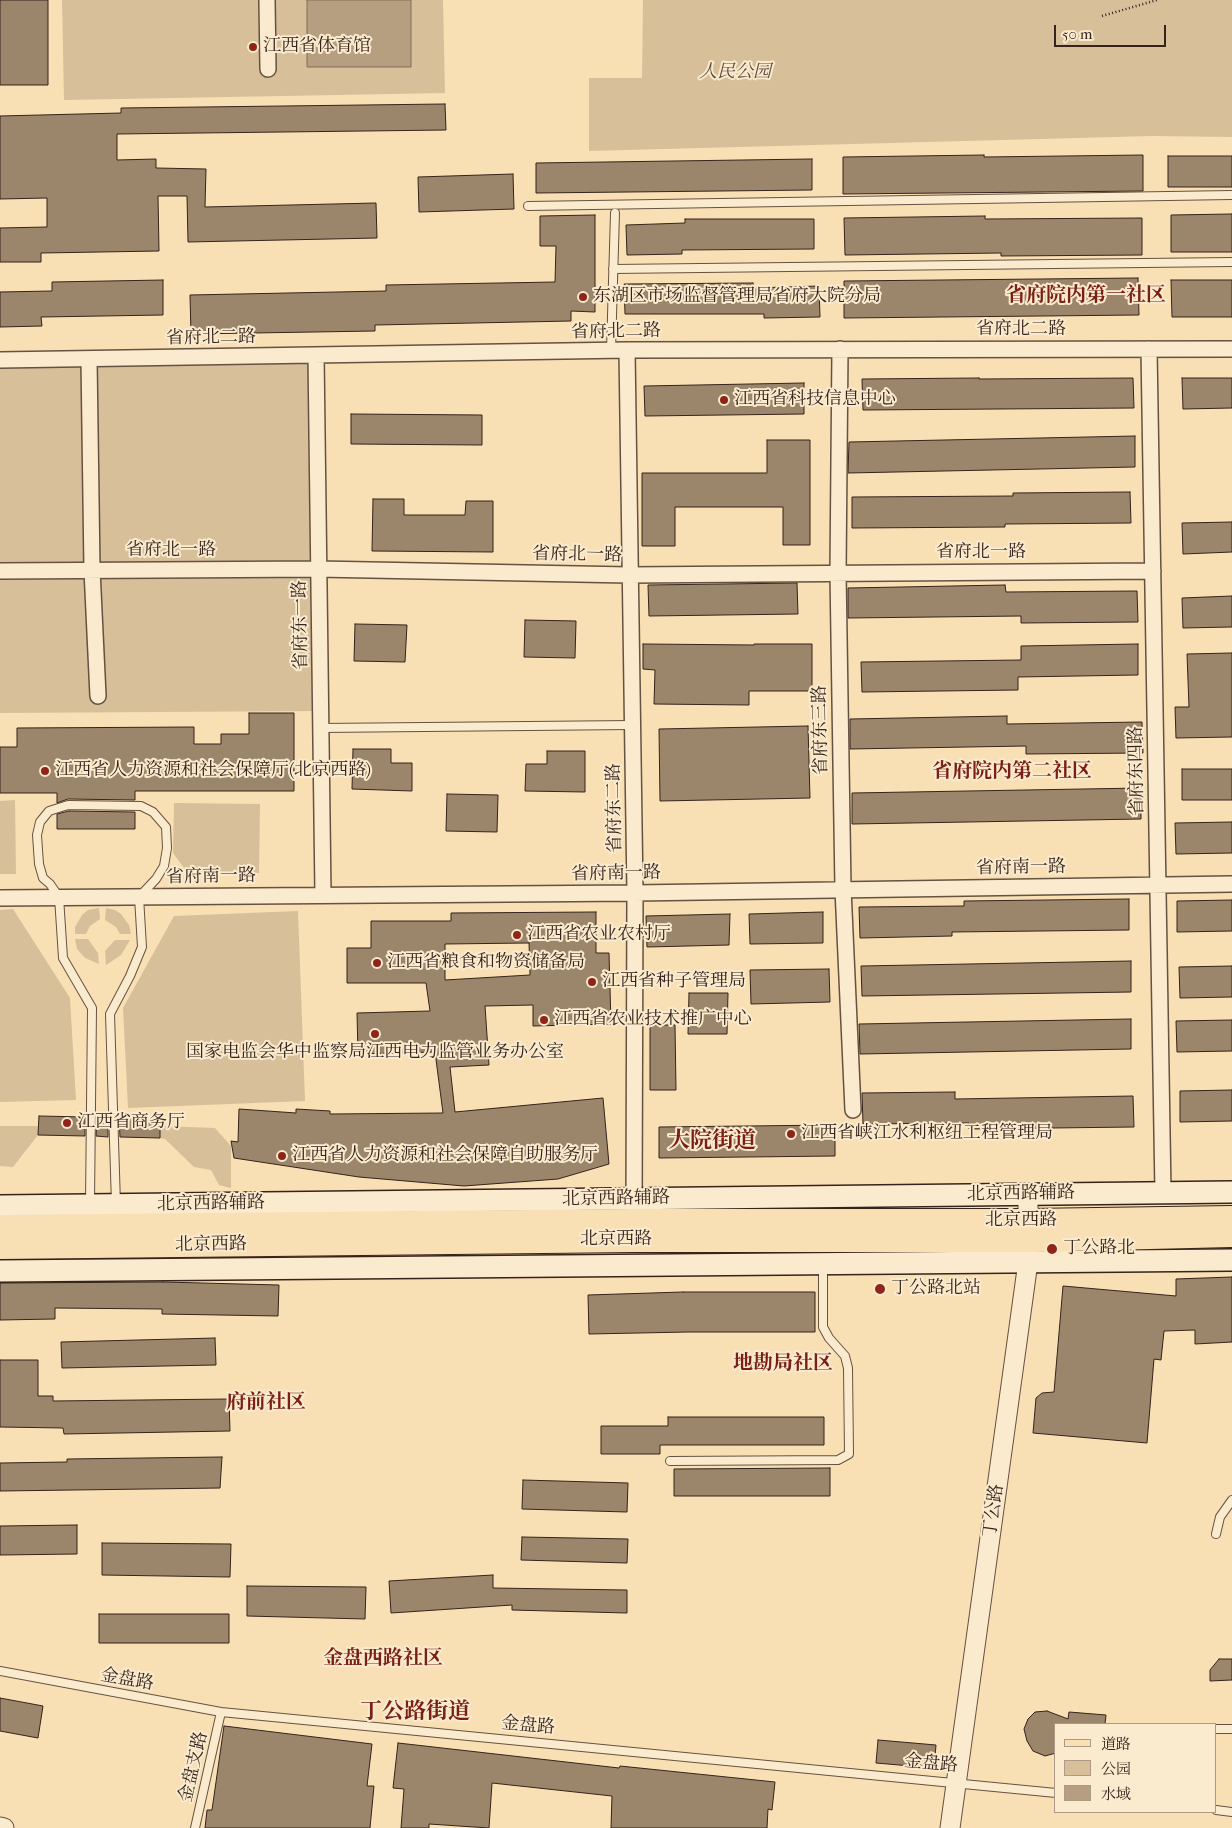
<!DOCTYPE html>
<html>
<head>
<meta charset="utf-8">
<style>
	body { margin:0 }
	#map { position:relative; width:1232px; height:1828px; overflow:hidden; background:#f8dfb4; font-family:"IM FELL French Canon","Noto Serif SC",serif }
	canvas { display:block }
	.legend { position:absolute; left:1054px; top:1723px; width:162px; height:90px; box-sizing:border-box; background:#faeace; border:1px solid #ac9a86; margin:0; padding:6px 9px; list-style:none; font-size:15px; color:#36231b }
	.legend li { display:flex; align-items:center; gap:10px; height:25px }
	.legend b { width:25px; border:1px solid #ac9a86 }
	.scale { position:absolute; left:1054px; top:25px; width:112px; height:22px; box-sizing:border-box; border:2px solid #36231b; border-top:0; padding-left:6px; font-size:15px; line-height:18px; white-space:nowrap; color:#36231b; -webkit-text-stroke:4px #faeace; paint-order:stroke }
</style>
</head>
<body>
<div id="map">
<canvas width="1232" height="1828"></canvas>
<ul class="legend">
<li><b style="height:6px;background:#f8dfb4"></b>道路</li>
<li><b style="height:14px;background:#d7bf9a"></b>公园</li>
<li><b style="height:14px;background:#b69f80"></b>水域</li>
</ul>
<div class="scale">50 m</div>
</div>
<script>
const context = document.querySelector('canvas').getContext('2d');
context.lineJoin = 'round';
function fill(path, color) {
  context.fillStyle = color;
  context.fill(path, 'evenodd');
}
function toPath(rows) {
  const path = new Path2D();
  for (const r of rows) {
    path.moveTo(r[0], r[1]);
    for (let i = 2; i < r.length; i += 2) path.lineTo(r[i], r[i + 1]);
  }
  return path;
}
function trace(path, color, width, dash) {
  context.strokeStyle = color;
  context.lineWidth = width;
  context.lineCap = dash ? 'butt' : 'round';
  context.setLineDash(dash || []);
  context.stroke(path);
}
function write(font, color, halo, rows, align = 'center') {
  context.font = font + ' "IM FELL French Canon","Noto Serif SC",serif';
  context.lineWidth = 4;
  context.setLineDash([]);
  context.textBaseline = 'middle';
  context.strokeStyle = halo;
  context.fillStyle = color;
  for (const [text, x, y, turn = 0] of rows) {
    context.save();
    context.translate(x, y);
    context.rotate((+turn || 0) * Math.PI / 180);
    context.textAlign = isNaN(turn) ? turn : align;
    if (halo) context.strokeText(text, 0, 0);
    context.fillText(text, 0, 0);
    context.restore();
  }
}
fill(toPath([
	[62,0,443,0,445,93,64,100],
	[643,0,1232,0,1232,137,1152,136,589,151,589,78,642,78],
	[311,361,317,711,0,713,0,367],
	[15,800,16,874,0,874,0,801],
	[174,803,260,804,259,873,187,872,173,853],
	[99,908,100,919,90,926,86,934,75,934,75,927,82,915,88,910],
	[106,908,115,910,121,914,129,925,131,934,120,934,116,927,105,920],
	[13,909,70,998,76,1100,0,1102,0,910],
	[298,911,305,1101,128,1108,123,1008,174,916],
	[88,939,98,953,99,964,85,958,77,949,75,939],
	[115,940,130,940,121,955,106,965,105,951],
	[0,1126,38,1126,38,1135,13,1167,0,1166],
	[160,1126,215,1128,231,1146,231,1188,219,1185,211,1170,194,1167,165,1139,160,1138]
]), '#d7bf9a');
const water = toPath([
	[307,0,411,0,411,67,307,67,307,0]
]);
fill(water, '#b69f80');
trace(water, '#836d58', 1);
const building = toPath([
	[0,0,48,0,48,85,0,85,0,0],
	[445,104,446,130,117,134,117,160,156,159,156,168,206,169,205,207,376,203,377,238,188,242,187,196,158,196,159,251,41,253,41,262,0,262,0,228,47,227,47,198,0,199,0,116,121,113,121,108,445,104],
	[984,155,984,157,1143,155,1143,191,843,194,843,157,984,155],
	[1168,156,1232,156,1232,187,1168,187,1168,156],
	[812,159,812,190,536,193,536,163,812,159],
	[513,174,514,209,419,212,418,177,513,174],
	[1232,214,1232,252,1171,252,1171,215,1232,214],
	[595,215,595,312,571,311,571,321,375,325,375,331,191,334,190,295,386,291,386,285,555,282,556,246,540,246,540,216,595,215],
	[985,216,985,219,1142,218,1142,255,1001,256,1001,253,845,255,844,218,985,216],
	[685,219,814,219,814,249,682,250,682,254,627,255,626,225,685,223,685,219],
	[1138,278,1139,315,844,318,844,281,1138,278],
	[163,280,163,315,41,317,42,326,0,327,0,292,52,291,52,282,163,280],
	[1171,280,1232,280,1232,317,1172,317,1171,280],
	[753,283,753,288,819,286,820,317,764,318,764,314,625,314,624,284,753,283],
	[979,378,979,379,1133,378,1134,408,863,410,862,379,979,378],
	[1182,378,1232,378,1232,408,1183,409,1182,378],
	[804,383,804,414,645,416,644,386,804,383],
	[351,414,482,415,482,445,351,444,351,414],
	[1135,436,1135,467,848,473,849,442,1135,436],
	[767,440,810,440,810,545,783,545,783,507,675,507,675,546,642,546,642,473,767,473,767,440],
	[1130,492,1131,523,1005,524,1005,527,852,528,852,497,1013,496,1013,493,1130,492],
	[373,499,404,499,404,515,465,515,466,501,493,501,493,552,372,551,373,499],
	[1232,522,1232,552,1183,554,1182,523,1232,522],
	[797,583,798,614,649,616,648,585,797,583],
	[1005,585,1006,592,1137,591,1138,622,1021,623,1021,616,848,618,848,588,1005,585],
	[1232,596,1232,627,1183,628,1182,598,1232,596],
	[525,620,576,621,575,658,524,657,525,620],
	[355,624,407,625,405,662,354,661,355,624],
	[643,644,754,645,754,644,812,644,812,691,749,691,749,705,654,704,655,670,643,669,643,644],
	[1138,644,1138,675,1018,677,1018,690,862,692,861,662,1021,660,1021,646,1138,644],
	[1232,653,1232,737,1176,738,1175,707,1189,707,1187,654,1232,653],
	[249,713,294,713,294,791,135,791,135,800,68,799,57,803,57,793,0,793,0,747,17,747,17,728,194,727,194,744,221,744,221,734,249,734,249,713],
	[1007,716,1007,724,1142,722,1143,753,1026,754,1026,746,850,749,850,719,1007,716],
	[808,726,810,798,660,801,659,729,808,726],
	[353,749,391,749,391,763,412,763,412,791,352,789,353,749],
	[547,751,585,751,585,792,525,791,526,764,547,764,547,751],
	[1182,769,1232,769,1232,800,1182,800,1182,769],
	[1141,788,1141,819,852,824,852,793,1141,788],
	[447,794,498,795,497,832,446,831,447,794],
	[69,811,135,812,135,829,57,829,57,814,69,811],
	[1232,822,1232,853,1176,854,1175,823,1232,822],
	[1129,899,1129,930,952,932,952,936,860,938,859,907,964,906,964,901,1129,899],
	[1232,900,1232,931,1177,932,1177,901,1232,900],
	[596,912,596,953,609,953,611,1024,533,1026,533,1005,485,1006,489,1065,450,1067,455,1112,603,1098,609,1164,558,1179,464,1186,359,1177,234,1158,231,1141,238,1142,239,1109,296,1113,296,1109,330,1111,330,1114,443,1113,435,1052,358,1054,357,1013,430,1011,426,983,347,983,347,948,371,948,371,921,451,921,451,913,596,912],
	[529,943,530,975,445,980,445,944,529,943],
	[823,912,823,943,750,944,749,914,823,912],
	[730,914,729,945,647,947,646,916,730,914],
	[1131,961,1131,992,862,996,861,966,1131,961],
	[1232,966,1232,997,1180,998,1179,967,1232,966],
	[829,969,830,1002,751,1004,750,970,829,969],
	[689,993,728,993,727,1034,688,1034,689,993],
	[1131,1019,1131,1049,860,1054,859,1024,1131,1019],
	[1232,1020,1232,1051,1177,1052,1176,1021,1232,1020],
	[650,1025,675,1025,676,1090,650,1090,650,1025],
	[1232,1090,1232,1121,1180,1122,1180,1091,1232,1090],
	[955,1092,955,1099,1133,1096,1134,1127,969,1129,969,1123,863,1124,862,1093,955,1092],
	[39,1116,85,1117,85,1136,38,1135,39,1116],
	[97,1117,108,1117,108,1137,96,1136,97,1117],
	[119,1117,160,1118,160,1138,120,1137,119,1117],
	[835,1125,835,1156,659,1158,659,1127,835,1125],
	[1232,1277,1232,1342,1195,1344,1195,1330,1164,1331,1161,1360,1154,1359,1147,1443,1033,1433,1036,1398,1042,1393,1054,1392,1063,1286,1176,1296,1176,1279,1232,1277],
	[163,1282,279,1285,278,1316,162,1314,162,1309,55,1308,55,1319,0,1320,0,1283,163,1282],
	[683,1292,815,1292,815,1332,688,1332,589,1334,588,1295,683,1292],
	[215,1338,216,1365,62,1368,61,1342,215,1338],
	[0,1360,38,1360,38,1396,53,1396,53,1401,229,1399,230,1431,64,1434,63,1428,0,1427,0,1360],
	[668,1417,824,1417,824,1445,660,1445,660,1454,601,1454,601,1426,668,1426,668,1417],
	[222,1457,220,1488,0,1491,0,1463,67,1462,67,1459,222,1457],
	[830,1468,830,1496,674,1496,674,1469,830,1468],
	[523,1480,628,1483,627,1512,522,1509,523,1480],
	[77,1525,77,1554,0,1555,0,1526,77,1525],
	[522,1537,628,1539,627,1563,521,1560,522,1537],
	[102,1543,231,1544,230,1577,102,1575,102,1543],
	[493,1575,493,1588,627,1590,627,1613,512,1610,512,1605,391,1613,389,1581,493,1575],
	[247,1586,366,1587,365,1619,247,1616,247,1586],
	[99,1614,229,1614,229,1643,99,1643,99,1614],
	[1219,1659,1232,1659,1232,1680,1210,1681,1210,1670,1219,1659],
	[0,1698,43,1706,38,1738,0,1731,0,1698],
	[1047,1711,1068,1719,1069,1712,1106,1715,1105,1724,1056,1724,1056,1753,1045,1756,1033,1751,1027,1741,1024,1729,1028,1719,1035,1712,1047,1711],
	[224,1726,372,1744,367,1786,374,1786,370,1828,205,1828,207,1810,212,1810,224,1726],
	[878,1740,936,1745,934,1768,876,1763,878,1740],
	[398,1743,619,1768,620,1766,775,1782,772,1810,768,1809,767,1828,611,1828,612,1796,492,1783,489,1828,429,1824,429,1828,401,1828,404,1789,393,1788,398,1743]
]);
fill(building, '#9b856b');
trace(building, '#36231b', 1);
const service = toPath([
	[528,206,1232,195],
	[613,269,1232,262],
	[611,350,615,213],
	[321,728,632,725],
	[90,1203,92,1008,63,958,59,897,50,884,43,878,39,864,37,835,40,822,49,811,68,805,141,806,153,812,166,827,167,848,164,866,156,879,139,897,142,947,130,976,110,1014,116,1204],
	[670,1461,838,1460,849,1454,848,1368,845,1356,829,1338,823,1327,823,1265],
	[1216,1534,1220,1517,1232,1500],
	[0,1671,221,1712,1056,1793],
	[1216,1729,1232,1729],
	[1216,1810,1232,1812],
	[195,1828,221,1712]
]);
const minor = toPath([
	[267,0,268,69],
	[840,349,838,573,843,889,853,1110],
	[1149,349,1163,1193],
	[627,350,635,893,634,1209],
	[316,355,323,895],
	[89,359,92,570,98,696],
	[0,360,627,350,1232,349],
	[0,571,318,569,629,575,1153,571],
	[0,898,635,893,1232,884]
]);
const tertiary = toPath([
	[0,1827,4,1828],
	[950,1828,1028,1262,1028,1194]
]);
const secondary = toPath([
	[0,1206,1232,1192],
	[0,1271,1232,1260]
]);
const primary = toPath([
	[0,1227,634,1221,1028,1221,1232,1218],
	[0,1247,634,1240,1028,1240,1232,1235]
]);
trace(service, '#665241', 10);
trace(minor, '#665241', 18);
trace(tertiary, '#665241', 21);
trace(secondary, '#36231b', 24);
trace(primary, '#36231b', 26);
trace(toPath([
	[1102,16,1157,0]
]), '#36231b', 2.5, [1, 2.5]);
trace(service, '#faeace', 8);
trace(minor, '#faeace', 15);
trace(tertiary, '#faeace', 19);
trace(secondary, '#faeace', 21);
trace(primary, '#f8dfb4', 24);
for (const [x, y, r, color] of [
	[253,47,5,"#8f2418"],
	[583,297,5,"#8f2418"],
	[724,400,5,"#8f2418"],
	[45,771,5,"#8f2418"],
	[517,935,5,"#8f2418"],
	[377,963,5,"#8f2418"],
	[592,982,5,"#8f2418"],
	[544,1020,5,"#8f2418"],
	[375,1034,5,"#8f2418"],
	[67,1123,5,"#8f2418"],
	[791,1134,5,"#8f2418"],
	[282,1156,5,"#8f2418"],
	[1052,1249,6,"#8f2418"],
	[880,1289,6,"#8f2418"]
]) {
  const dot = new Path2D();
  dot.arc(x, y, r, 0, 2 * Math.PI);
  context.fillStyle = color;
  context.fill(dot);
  trace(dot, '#faeace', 2);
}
write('18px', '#36231b', '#faeace', [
	["江西省体育馆",263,47],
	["东湖区市场监督管理局省府大院分局",593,297],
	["江西省科技信息中心",734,400],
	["江西省人力资源和社会保障厅(北京西路)",55,771],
	["江西省农业农村厅",527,935],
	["江西省粮食和物资储备局",387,963],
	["江西省种子管理局",602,982],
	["江西省农业技术推广中心",554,1020],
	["国家电监会华中监察局江西电力监管业务办公室",375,1053,"center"],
	["江西省商务厅",77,1123],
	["江西省峡江水利枢纽工程管理局",801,1134],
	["江西省人力资源和社会保障自助服务厅",292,1156],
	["丁公路北",1063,1249],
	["丁公路北站",891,1289]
], 'left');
write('italic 18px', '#5e4a3b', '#faeace', [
	["人民公园",735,73]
]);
write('18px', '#36231b', '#faeace', [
	["省府北二路",1021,330],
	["省府北二路",616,332,-1],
	["省府北二路",211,338,-1],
	["省府北一路",171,551],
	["省府北一路",981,553],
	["省府北一路",577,555,1],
	["省府东一路",301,625,-91],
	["省府东三路",821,730,-91],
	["省府东四路",1137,771,-91],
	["省府东二路",615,808,-91],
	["省府南一路",1021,868,-1],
	["省府南一路",616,874,-1],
	["省府南一路",211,877,-1],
	["北京西路辅路",1021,1194,-1],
	["北京西路辅路",616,1199,-1],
	["北京西路辅路",211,1204,-1],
	["北京西路",1021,1221],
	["北京西路",616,1240],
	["北京西路",211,1245,-1],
	["丁公路",994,1511,-82],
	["金盘路",127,1680,10],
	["金盘路",528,1726,5],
	["金盘路",931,1764,5],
	["金盘支路",194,1767,-77]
]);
write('bold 20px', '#7a1f14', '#faeace', [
	["省府院内第一社区",1086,296],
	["省府院内第二社区",1012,772],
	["地勘局社区",783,1364],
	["府前社区",266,1403],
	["金盘西路社区",383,1659]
]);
write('bold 22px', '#7a1f14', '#faeace', [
	["大院街道",712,1142],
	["丁公路街道",415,1713]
]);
</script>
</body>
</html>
